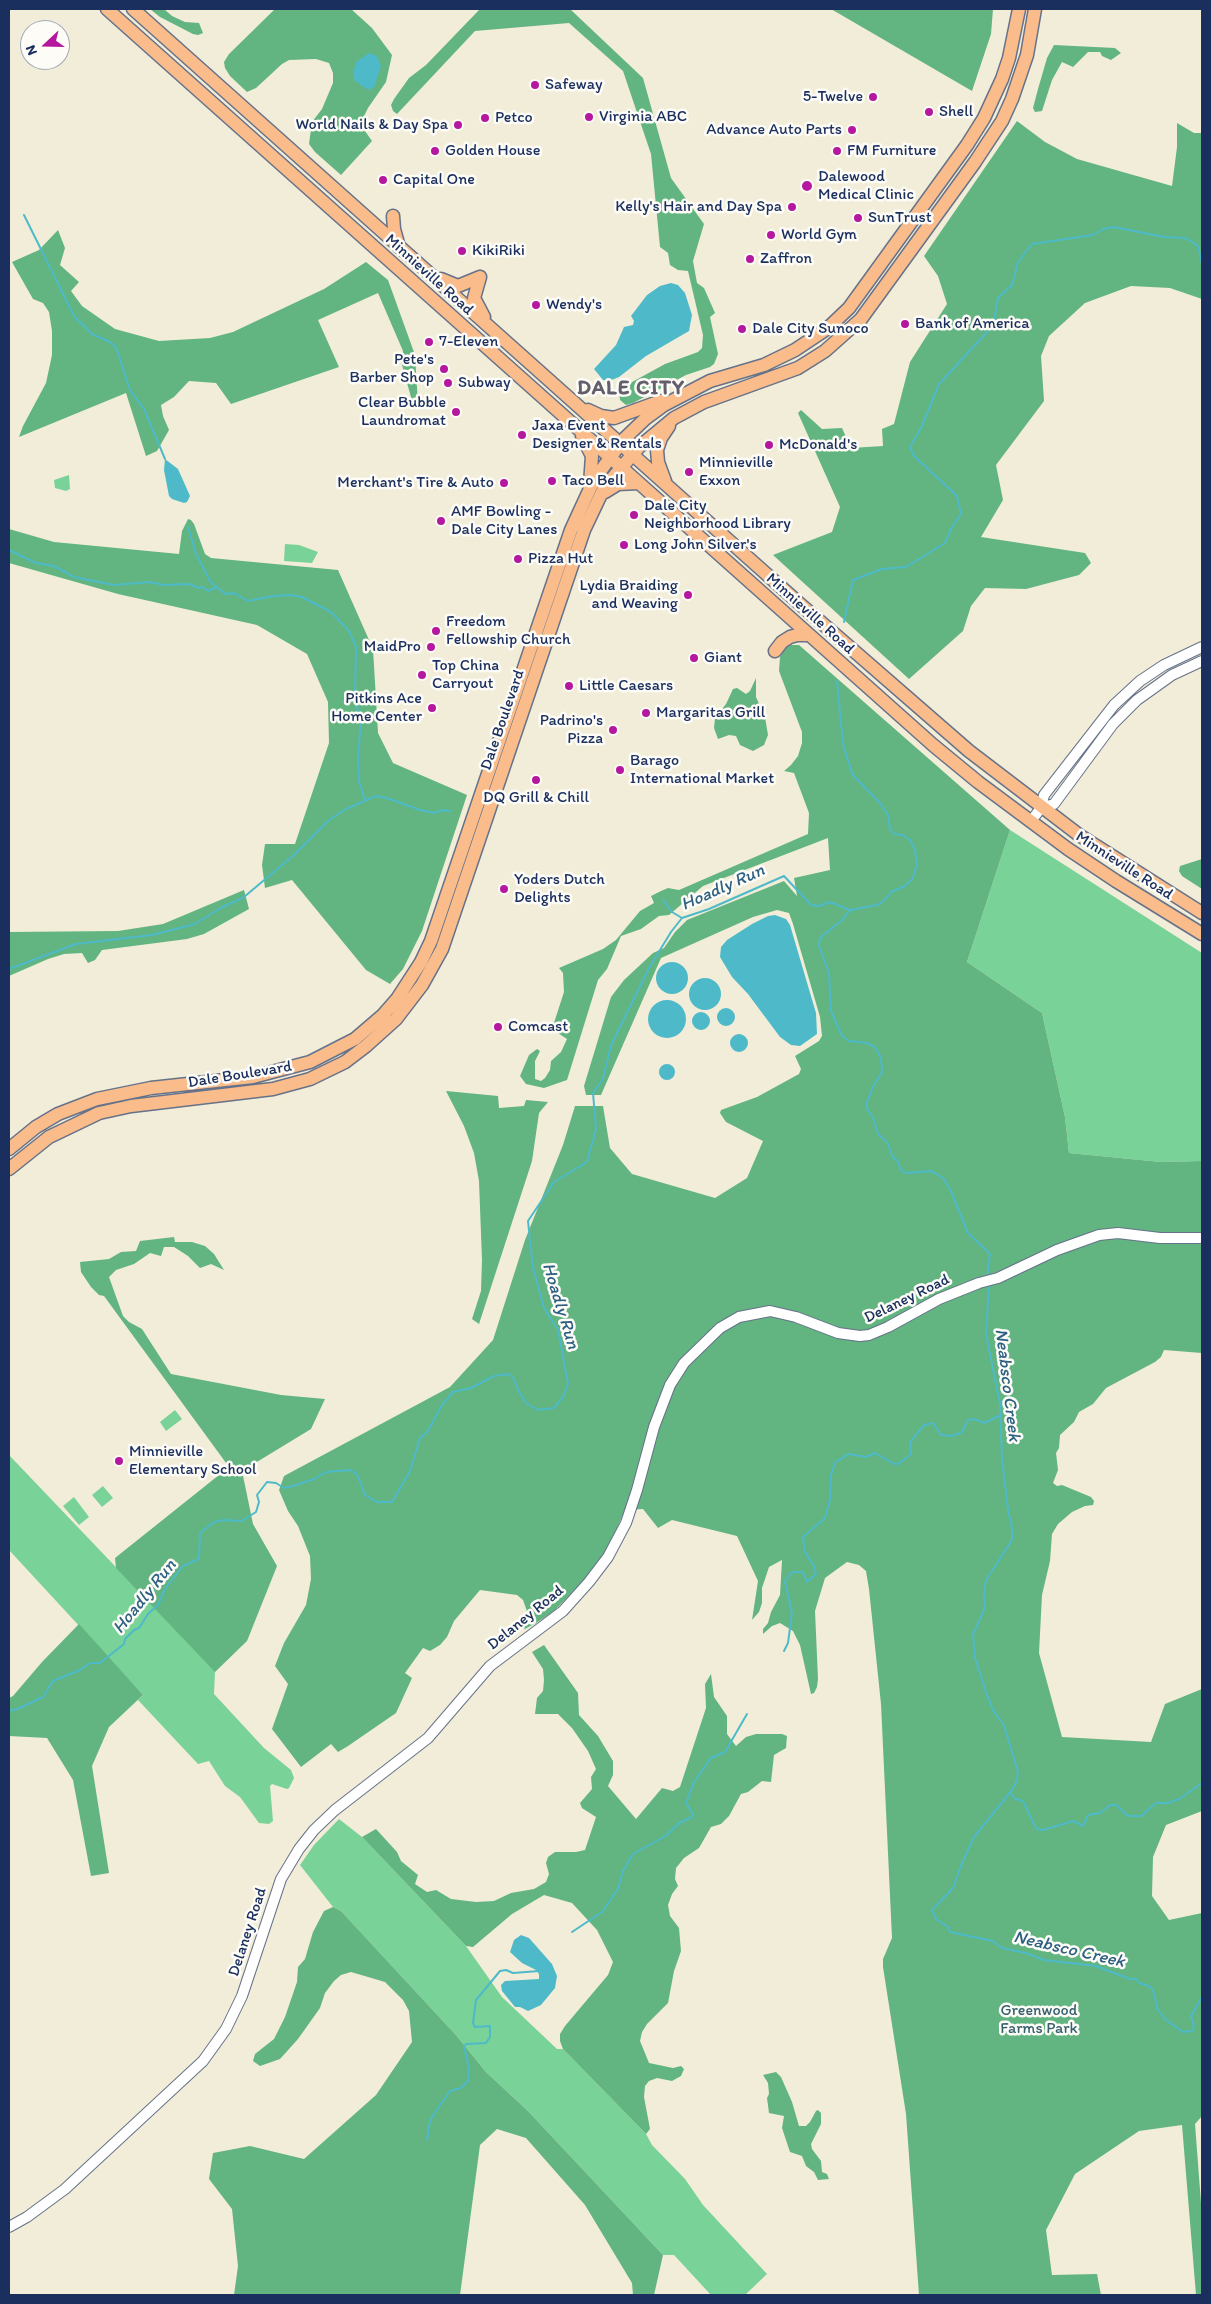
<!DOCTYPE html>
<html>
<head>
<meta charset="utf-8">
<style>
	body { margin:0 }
	#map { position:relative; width:1211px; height:2304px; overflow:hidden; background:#f2edd8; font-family:Itim,sans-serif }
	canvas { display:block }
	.frame { position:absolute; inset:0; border:10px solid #1b2f5e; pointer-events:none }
	.north { position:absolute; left:20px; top:20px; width:50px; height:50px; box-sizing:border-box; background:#fdfcf7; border:1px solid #a3aaba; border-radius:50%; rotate:249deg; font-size:14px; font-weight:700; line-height:20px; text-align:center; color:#1b2f5e }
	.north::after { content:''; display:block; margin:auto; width:18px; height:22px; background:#b5179e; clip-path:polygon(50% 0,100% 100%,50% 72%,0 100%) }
</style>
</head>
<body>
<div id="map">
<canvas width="1211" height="2304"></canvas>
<div class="frame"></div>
<div class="north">N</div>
</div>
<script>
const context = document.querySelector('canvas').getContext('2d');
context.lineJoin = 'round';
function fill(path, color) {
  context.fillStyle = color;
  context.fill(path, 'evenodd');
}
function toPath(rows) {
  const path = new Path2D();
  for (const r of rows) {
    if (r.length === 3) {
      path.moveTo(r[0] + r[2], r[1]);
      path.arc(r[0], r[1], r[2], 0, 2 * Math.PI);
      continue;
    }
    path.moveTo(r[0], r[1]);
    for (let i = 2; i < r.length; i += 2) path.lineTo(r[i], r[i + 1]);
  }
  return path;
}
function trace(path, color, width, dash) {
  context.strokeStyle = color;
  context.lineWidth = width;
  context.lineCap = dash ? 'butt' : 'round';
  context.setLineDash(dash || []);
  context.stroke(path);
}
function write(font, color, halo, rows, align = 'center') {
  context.font = font + ' Itim,sans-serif';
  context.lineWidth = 5;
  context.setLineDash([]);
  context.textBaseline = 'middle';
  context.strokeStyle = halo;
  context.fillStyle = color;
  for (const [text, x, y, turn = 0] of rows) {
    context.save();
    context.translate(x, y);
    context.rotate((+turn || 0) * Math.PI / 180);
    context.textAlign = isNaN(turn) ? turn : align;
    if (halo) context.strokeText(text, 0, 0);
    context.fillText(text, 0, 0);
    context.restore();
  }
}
fill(toPath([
	[69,475,70,489,66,491,55,488,54,480],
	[285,544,299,545,318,552,312,563,284,561],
	[1010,830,1202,953,1202,1161,1161,1162,1069,1153,1065,1117,1042,1013,967,962],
	[175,1410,182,1419,166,1431,160,1422],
	[9,1455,215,1671,214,1694,264,1748,291,1770,294,1778,289,1788,287,1789,272,1784,270,1786,273,1821,269,1824,259,1823,240,1797,225,1786,209,1761,198,1764,138,1700,143,1695,9,1550],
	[103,1486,113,1498,102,1507,92,1495],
	[74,1497,89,1517,79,1525,63,1506],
	[339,1819,362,1837,466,1946,502,1997,557,2049,563,2049,646,2134,652,2145,685,2179,703,2205,767,2274,745,2295,711,2295,674,2255,663,2255,528,2111,486,2072,455,2034,341,1911,333,1907,300,1865,314,1845]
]), '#79d298');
fill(toPath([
	[150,9,164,9,172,16,185,22,199,23,203,33,198,35,193,34,160,17],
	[275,9,351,9,372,28,392,55,386,82,368,108,363,118,365,131,372,141,341,175,315,152,309,144,312,122,322,109,333,83,333,73,329,63,316,59,289,60,282,64,256,88,247,92,230,76,225,68,224,62,229,54],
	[480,9,570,9,643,78,671,178,704,224,693,261,697,283,704,288,715,313,710,317,718,354,714,364,710,367,686,375,633,403,626,405,620,400,619,391,623,387,665,364,698,352,702,348,703,335,688,271,678,270,670,265,668,253,660,247,651,154,623,71,569,23,475,31,397,114,393,111,391,105,394,99,409,78,426,65],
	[831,9,993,9,991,34,972,91],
	[1054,45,1115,48,1121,53,1111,60,1102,56,1100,52,1088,52,1073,67,1062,62,1052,80,1042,111,1035,112,1033,108,1038,89,1047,58],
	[1017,121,1045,142,1077,159,1172,186,1177,147,1177,123,1194,133,1202,133,1202,299,1170,288,1131,286,1085,303,1049,336,1041,356,1044,401,996,465,1003,500,981,537,1085,553,1091,563,1079,575,1026,589,985,588,971,606,963,631,909,679,773,555,832,532,840,507,798,413,801,410,822,429,842,428,851,448,883,446,882,429,894,424,910,362,947,304,938,276,924,256],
	[58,230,65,248,60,265,79,282,71,291,82,306,115,329,159,341,210,338,233,332,324,289,366,262,388,280,415,355,418,404,414,408,401,361,403,351,378,293,318,320,339,367,231,404,216,383,189,381,174,397,161,405,163,416,169,430,157,451,146,456,126,393,19,437,23,426,46,383,52,355,52,331,49,312,43,303,33,299,12,262,39,250],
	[188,519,191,520,194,524,205,554,211,558,338,570,373,649,378,733,393,763,467,795,422,931,403,969,390,984,366,970,292,880,265,888,262,865,265,844,295,844,329,743,328,702,307,654,257,625,118,594,9,563,9,529,54,542,179,554,182,531],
	[791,645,799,645,1010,830,967,962,1042,1013,1065,1117,1069,1153,1161,1162,1202,1161,1202,1353,1164,1350,1161,1357,1155,1362,1106,1388,1093,1404,1079,1412,1074,1422,1060,1435,1059,1448,1056,1453,1058,1470,1053,1483,1057,1486,1062,1485,1091,1497,1094,1501,1093,1505,1085,1506,1072,1512,1058,1524,1052,1534,1050,1561,1042,1595,1039,1653,1062,1737,1151,1742,1165,1704,1202,1689,1202,1811,1166,1825,1153,1857,1152,1896,1169,1920,1202,1913,1202,2116,1195,2124,1202,2216,1202,2295,1196,2295,1182,2125,1139,2131,1075,2174,1046,2230,1052,2275,1097,2274,1101,2295,919,2295,906,2114,883,1967,883,1959,892,1938,881,1704,869,1589,866,1571,859,1565,847,1562,825,1578,815,1611,818,1679,817,1687,814,1693,811,1694,800,1645,793,1631,780,1623,772,1626,763,1634,763,1629,768,1623,771,1612,780,1595,782,1560,769,1567,762,1588,762,1603,759,1612,752,1620,758,1581,737,1536,672,1520,658,1528,643,1509,625,1510,609,1546,587,1577,554,1611,536,1623,525,1629,523,1628,529,1617,523,1600,517,1595,480,1590,454,1621,447,1637,440,1645,430,1651,423,1648,405,1673,412,1678,396,1713,348,1746,338,1752,331,1744,301,1767,272,1729,288,1684,275,1666,284,1643,306,1605,311,1579,310,1556,298,1526,288,1511,279,1490,284,1476,450,1387,493,1340,525,1240,563,1145,575,1106,603,1106,610,1148,632,1174,715,1198,747,1178,763,1141,726,1122,720,1113,721,1110,757,1097,799,1074,801,1069,795,1056,819,1041,822,1036,820,1017,793,924,789,913,777,910,753,917,661,958,601,1095,586,1095,584,1086,611,997,624,980,653,953,664,948,675,932,687,920,784,881,797,896,794,878,830,870,828,838,703,886,669,915,659,916,641,929,621,936,607,969,598,980,567,1080,544,1088,526,1084,520,1076,529,1055,537,1049,540,1051,535,1061,535,1079,541,1081,545,1078,550,1070,551,1061,561,1052,567,1039,552,1029,564,992,563,973,559,968,603,949,616,940,640,911,654,903,651,896,661,891,668,888,679,890,808,834,809,813,794,773,784,771,791,765,798,756,802,743,802,732,779,671,780,657,785,648],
	[756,678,756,697,765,717,768,735,764,745,753,751,740,745,736,736,729,735,718,739,714,728,715,718,726,704,733,689,737,688,746,694,750,691],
	[1202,859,1202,889,1182,876,1179,871,1180,866],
	[244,890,249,909,204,934,187,939,102,950,95,960,88,963,82,953,64,954,48,959,9,976,9,932,118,931,163,924],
	[446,1091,498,1096,499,1108,524,1106,526,1100,548,1102,539,1113,532,1161,479,1324,472,1319,481,1291,482,1260,479,1181,474,1153,464,1126],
	[174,1237,175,1242,192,1242,205,1246,214,1254,224,1270,211,1264,200,1268,188,1256,174,1247,164,1247,161,1256,150,1253,134,1264,116,1270,109,1277,123,1316,129,1322,142,1329,171,1374,281,1395,325,1399,311,1429,242,1471,253,1524,277,1566,247,1641,215,1672,116,1568,115,1558,229,1467,104,1296,99,1295,91,1287,81,1272,80,1262,109,1259,121,1252,136,1251,140,1241],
	[79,1624,143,1695,109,1727,92,1766,109,1873,91,1876,73,1780,47,1738,9,1736,9,1698,13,1696,42,1662],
	[544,1645,578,1693,579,1715,598,1736,613,1761,613,1775,608,1786,636,1819,662,1788,673,1791,680,1787,706,1708,705,1684,711,1674,714,1697,727,1716,727,1734,736,1746,746,1737,756,1734,782,1734,787,1736,786,1748,774,1755,771,1782,762,1781,748,1792,741,1794,729,1816,721,1824,711,1827,699,1848,684,1858,676,1868,675,1879,678,1886,672,1894,668,1905,670,1916,679,1928,681,1951,674,1971,668,2003,647,2024,642,2032,640,2041,649,2063,673,2068,681,2066,684,2069,681,2076,672,2081,657,2078,649,2081,645,2086,644,2097,650,2129,646,2134,563,2049,560,2041,560,2034,565,2026,608,1975,613,1962,597,1930,572,1903,544,1895,512,1914,473,1947,466,1946,362,1837,376,1829,397,1852,401,1861,418,1875,415,1884,427,1892,436,1890,451,1899,476,1902,494,1901,511,1893,534,1889,546,1882,549,1874,546,1863,548,1857,555,1852,576,1852,585,1850,596,1817,582,1808,580,1803,592,1789,591,1777,596,1769,588,1751,572,1728,558,1714,535,1714,537,1698,543,1691,544,1680,543,1669,532,1652],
	[333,1907,341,1911,455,2034,486,2072,528,2111,663,2255,654,2295,633,2295,632,2283,585,2205,526,2138,497,2129,480,2145,460,2295,234,2295,238,2266,232,2209,209,2179,213,2153,250,2146,304,2159,376,2095,412,2042,409,2011,403,2000,385,1982,351,1972,341,1975,334,1981,325,1993,320,2008,298,2039,280,2059,260,2066,253,2061,255,2054,274,2039,285,2017,297,1982,298,1967,305,1959,313,1932,324,1911],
	[776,2072,781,2077,792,2102,799,2126,806,2126,810,2122,816,2111,818,2110,821,2113,821,2124,811,2144,812,2149,821,2161,822,2172,827,2174,829,2179,818,2180,814,2172,806,2166,802,2156,790,2152,782,2128,784,2116,769,2113,767,2098,769,2094,768,2083,763,2075]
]), '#62b480');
fill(toPath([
	[369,53,377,56,381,66,374,87,368,90,355,81,353,73,356,62],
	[671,283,678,285,685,293,692,315,689,331,646,356,619,377,609,381,603,380,594,369,616,345,624,327,633,325,634,321,631,316,647,295,660,286],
	[165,459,178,469,190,496,187,502,184,503,172,499,169,496,164,470],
	[775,915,786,919,790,925,816,1013,817,1034,800,1046,791,1045,780,1037,748,994,732,977,720,957,721,947,727,940,752,924,768,916],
	[672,978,16],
	[705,994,16],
	[667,1019,19],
	[726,1017,9],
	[701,1021,9],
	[739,1043,9],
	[667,1072,8],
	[521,1935,529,1938,552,1964,557,1976,555,1988,541,2005,528,2011,520,2007,515,2007,502,1991,501,1985,505,1981,539,1979,539,1974,536,1970,522,1963,510,1952,514,1940]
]), '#4ebac9');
trace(toPath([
	[24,215,74,316,92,334,110,342,116,347,130,390,144,409,165,459],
	[188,527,196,554,210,581,216,587],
	[9,550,36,563,54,566,74,577,114,585,150,582,163,585,189,584,199,588,203,587,208,591,217,587,225,594,234,593,248,601,273,596,291,595,302,597,331,612,349,631,356,647,355,694,356,706,361,717,358,759,359,781,365,801],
	[844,622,853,580,882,569,906,567,945,543,952,527,961,514,957,496,914,456,910,447,922,426,939,384,988,331,994,321,998,298,1012,285,1018,262,1032,244,1093,235,1103,229,1114,227,1164,237,1186,238,1198,246,1202,264],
	[837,681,843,744,852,774,880,803,888,815,890,829,894,834,903,835,910,840,915,850,917,864,913,878,905,886,891,892,885,900,877,905,850,910,842,920,820,938,819,946,829,973,831,1011,842,1036,849,1041,867,1043,875,1047,881,1058,882,1072,873,1087,867,1102,867,1109,873,1117,878,1134,887,1142,893,1158,897,1160,901,1170,906,1173,931,1171,943,1178,950,1189,968,1233,990,1254,987,1278],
	[663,900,672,912,682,918],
	[9,969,76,944,152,935,195,924,219,909,244,897,294,855,329,820,346,809,376,796,387,798,420,810,435,813,442,810,450,811],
	[989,1285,986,1334,1000,1404,1002,1459,1008,1510,1012,1528,1012,1540,986,1580,984,1592,985,1607,973,1635,975,1658,987,1695,994,1712,1004,1725,1018,1772,1017,1780,1012,1790,974,1837,962,1863,953,1888,932,1910,936,1919,948,1927,950,1932,993,1941,1002,1948,1026,1953,1044,1960,1096,1966,1130,1979,1136,1979,1139,1983,1149,1986,1153,1990,1158,2010,1166,2020,1183,2032,1192,2031,1194,2026,1191,2016,1202,1997],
	[784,1651,788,1643,792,1613,785,1581,791,1573,796,1572,803,1572,807,1582,816,1574,814,1566,805,1552,803,1537,825,1518,830,1500,831,1475,835,1462,849,1454,866,1457,875,1453,894,1464,898,1464,911,1454,910,1442,924,1425,933,1423,941,1435,952,1436,962,1432,968,1420,973,1419,985,1423,1000,1415],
	[9,1711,20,1708,43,1697,53,1681,80,1670,90,1663,100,1663,124,1644,125,1639,134,1630,139,1628,148,1614,158,1605,165,1589,183,1566,199,1559,200,1533,214,1522,223,1520,241,1521,248,1517,256,1512,259,1502,257,1495,267,1482,276,1483,284,1488,293,1486,314,1479,326,1472,350,1470,357,1474,365,1495,377,1502,392,1502,410,1471,420,1438,428,1431,442,1405,453,1392,471,1388,494,1376,508,1374,513,1377,518,1390,526,1403,538,1410,554,1408,563,1397,568,1384,558,1330,544,1308,533,1268,528,1221,554,1182,587,1162,596,1129,593,1093,603,1079,611,1045,649,968,671,932,682,918,709,909,784,876,811,905,819,906,830,902,850,910],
	[1010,1792,1015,1799,1023,1801,1034,1824,1037,1829,1043,1830,1073,1821,1083,1826,1088,1815,1100,1813,1110,1805,1116,1805,1128,1816,1141,1816,1156,1803,1168,1803,1179,1799,1202,1783],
	[572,1932,602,1912,618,1889,623,1871,633,1854,667,1835,679,1823,692,1817,693,1814,686,1803,694,1782,711,1758,725,1752,747,1714],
	[427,2140,430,2121,434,2114,450,2091,461,2088,468,2081,469,2068,464,2047,466,2044,486,2043,490,2037,490,2026,475,2027,473,2023,476,2000,500,1971,506,1970,513,1973,539,1971]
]), '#4ebac9', 2);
const minor = toPath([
	[1041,808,1054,804,1113,724,1137,700,1172,675,1202,661],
	[1031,821,1041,808,1044,795,1114,705,1140,681,1164,665,1202,647],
	[9,2227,27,2217,65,2189,203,2061,226,2029,242,1996,281,1879,299,1849,314,1830,335,1810,428,1738,490,1666,563,1611,589,1582,608,1557,626,1523,637,1490,654,1427,670,1385,684,1363,720,1328,739,1317,770,1311,796,1317,838,1333,860,1336,869,1335,888,1327,939,1299,979,1283,998,1278,1057,1250,1099,1235,1118,1233,1160,1238,1202,1238]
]);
const major = toPath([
	[107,9,933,745,978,782,1068,849,1116,881,1202,934],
	[133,9,800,604,969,751,1079,835,1202,913],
	[393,216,394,229,399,247],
	[480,277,474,298,484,317],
	[441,279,458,286,480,277],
	[588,410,601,416,614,418,661,401],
	[582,436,592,456,590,484],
	[665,481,658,462,657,450,661,438,669,426],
	[605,492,618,484,639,483],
	[775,651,782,642,790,637,797,635,809,635],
	[9,1149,36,1127,58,1114,97,1099,151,1088,253,1077,310,1062,355,1039,383,1015,397,999,421,962,431,941,571,530,594,480,623,440,645,419,664,405,710,381,764,365,795,350,828,328,849,308,967,145,984,118,1002,79,1009,58,1019,9],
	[9,1169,49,1137,99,1113,131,1106,273,1089,310,1079,345,1062,366,1046,396,1019,422,985,442,949,584,530,604,488,639,447,674,418,704,402,798,368,825,351,861,319,975,162,1002,121,1012,99,1027,55,1035,9]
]);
trace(minor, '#667289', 12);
trace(major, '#667289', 15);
trace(minor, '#fff', 10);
trace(major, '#fabc8b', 12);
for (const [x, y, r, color] of [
	[535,85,5,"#b5179e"],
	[873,97,5,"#b5179e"],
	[929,112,5,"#b5179e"],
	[589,117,5,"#b5179e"],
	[485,118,5,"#b5179e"],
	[458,125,5,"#b5179e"],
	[852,130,5,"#b5179e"],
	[435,151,5,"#b5179e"],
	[837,151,5,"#b5179e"],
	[383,180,5,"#b5179e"],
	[807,186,6,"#b5179e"],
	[792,207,5,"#b5179e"],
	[858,218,5,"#b5179e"],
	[771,235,5,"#b5179e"],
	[462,251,5,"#b5179e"],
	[750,259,5,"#b5179e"],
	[536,305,5,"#b5179e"],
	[905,324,5,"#b5179e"],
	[742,329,5,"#b5179e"],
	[429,342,5,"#b5179e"],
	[444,369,5,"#b5179e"],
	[448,383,5,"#b5179e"],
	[456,412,5,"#b5179e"],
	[522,435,5,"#b5179e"],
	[769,445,5,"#b5179e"],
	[689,472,5,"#b5179e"],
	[552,481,5,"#b5179e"],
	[504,483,5,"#b5179e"],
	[634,515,5,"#b5179e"],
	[441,521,5,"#b5179e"],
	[624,545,5,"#b5179e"],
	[518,559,5,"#b5179e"],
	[688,595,5,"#b5179e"],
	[436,631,5,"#b5179e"],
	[431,647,5,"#b5179e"],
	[694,658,5,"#b5179e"],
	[422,675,5,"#b5179e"],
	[569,686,5,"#b5179e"],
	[432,708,5,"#b5179e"],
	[646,713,5,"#b5179e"],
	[613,730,5,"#b5179e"],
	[620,770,5,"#b5179e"],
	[536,780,5,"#b5179e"],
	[504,889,5,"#b5179e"],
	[498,1027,5,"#b5179e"],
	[119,1461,5,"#b5179e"]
]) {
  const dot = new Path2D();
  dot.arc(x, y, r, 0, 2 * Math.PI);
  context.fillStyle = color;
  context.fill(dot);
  trace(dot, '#fdfcf7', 2);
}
write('16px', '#1b2f5e', '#fdfcf7', [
	["Safeway",545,85],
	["5-Twelve",863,97,"right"],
	["Shell",939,112],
	["Virginia ABC",599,117],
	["Petco",495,118],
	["World Nails & Day Spa",448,125,"right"],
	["Advance Auto Parts",842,130,"right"],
	["Golden House",445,151],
	["FM Furniture",847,151],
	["Dalewood",818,177],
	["Medical Clinic",818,195],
	["Capital One",393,180],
	["Kelly's Hair and Day Spa",782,207,"right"],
	["SunTrust",868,218],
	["World Gym",781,235],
	["KikiRiki",472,251],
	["Zaffron",760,259],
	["Wendy's",546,305],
	["Bank of America",915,324],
	["Dale City Sunoco",752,329],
	["7-Eleven",439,342],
	["Pete's",434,360,"right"],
	["Barber Shop",434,378,"right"],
	["Subway",458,383],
	["Clear Bubble",446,403,"right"],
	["Laundromat",446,421,"right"],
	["Jaxa Event",532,426],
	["Designer & Rentals",532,444],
	["McDonald's",779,445],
	["Minnieville",699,463],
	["Exxon",699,481],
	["Taco Bell",562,481],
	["Merchant's Tire & Auto",494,483,"right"],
	["Dale City",644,506],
	["Neighborhood Library",644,524],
	["AMF Bowling -",451,512],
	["Dale City Lanes",451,530],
	["Long John Silver's",634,545],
	["Pizza Hut",528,559],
	["Lydia Braiding",678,586,"right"],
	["and Weaving",678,604,"right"],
	["Freedom",446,622],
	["Fellowship Church",446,640],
	["MaidPro",421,647,"right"],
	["Giant",704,658],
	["Top China",432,666],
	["Carryout",432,684],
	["Little Caesars",579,686],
	["Pitkins Ace",422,699,"right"],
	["Home Center",422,717,"right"],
	["Margaritas Grill",656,713],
	["Padrino's",603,721,"right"],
	["Pizza",603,739,"right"],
	["Barago",630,761],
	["International Market",630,779],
	["DQ Grill & Chill",536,798,"center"],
	["Yoders Dutch",514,880],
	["Delights",514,898],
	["Comcast",508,1027],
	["Minnieville",129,1452],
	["Elementary School",129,1470]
], 'left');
write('16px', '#1b2f5e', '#fdfcf7', [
	["Minnieville Road",429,275,42],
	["Minnieville Road",810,614,42],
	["Dale Boulevard",503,720,-71],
	["Minnieville Road",1124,866,33],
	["Dale Boulevard",240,1075,-9],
	["Delaney Road",907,1299,-26],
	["Delaney Road",526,1618,-39],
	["Delaney Road",248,1932,-72]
]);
write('16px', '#37606f', '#fdfcf7', [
	["Greenwood",1039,2011],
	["Farms Park",1039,2029]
]);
write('italic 18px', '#2d6083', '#fdfcf7', [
	["Hoadly Run",723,888,-24],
	["Hoadly Run",560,1306,73],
	["Neabsco Creek",1007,1385,83],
	["Hoadly Run",145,1597,-51],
	["Neabsco Creek",1069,1950,13]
]);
context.letterSpacing = '1px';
write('bold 21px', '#635e6b', '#fdfcf7', [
	["DALE CITY",631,389]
]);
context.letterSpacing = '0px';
</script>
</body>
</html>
